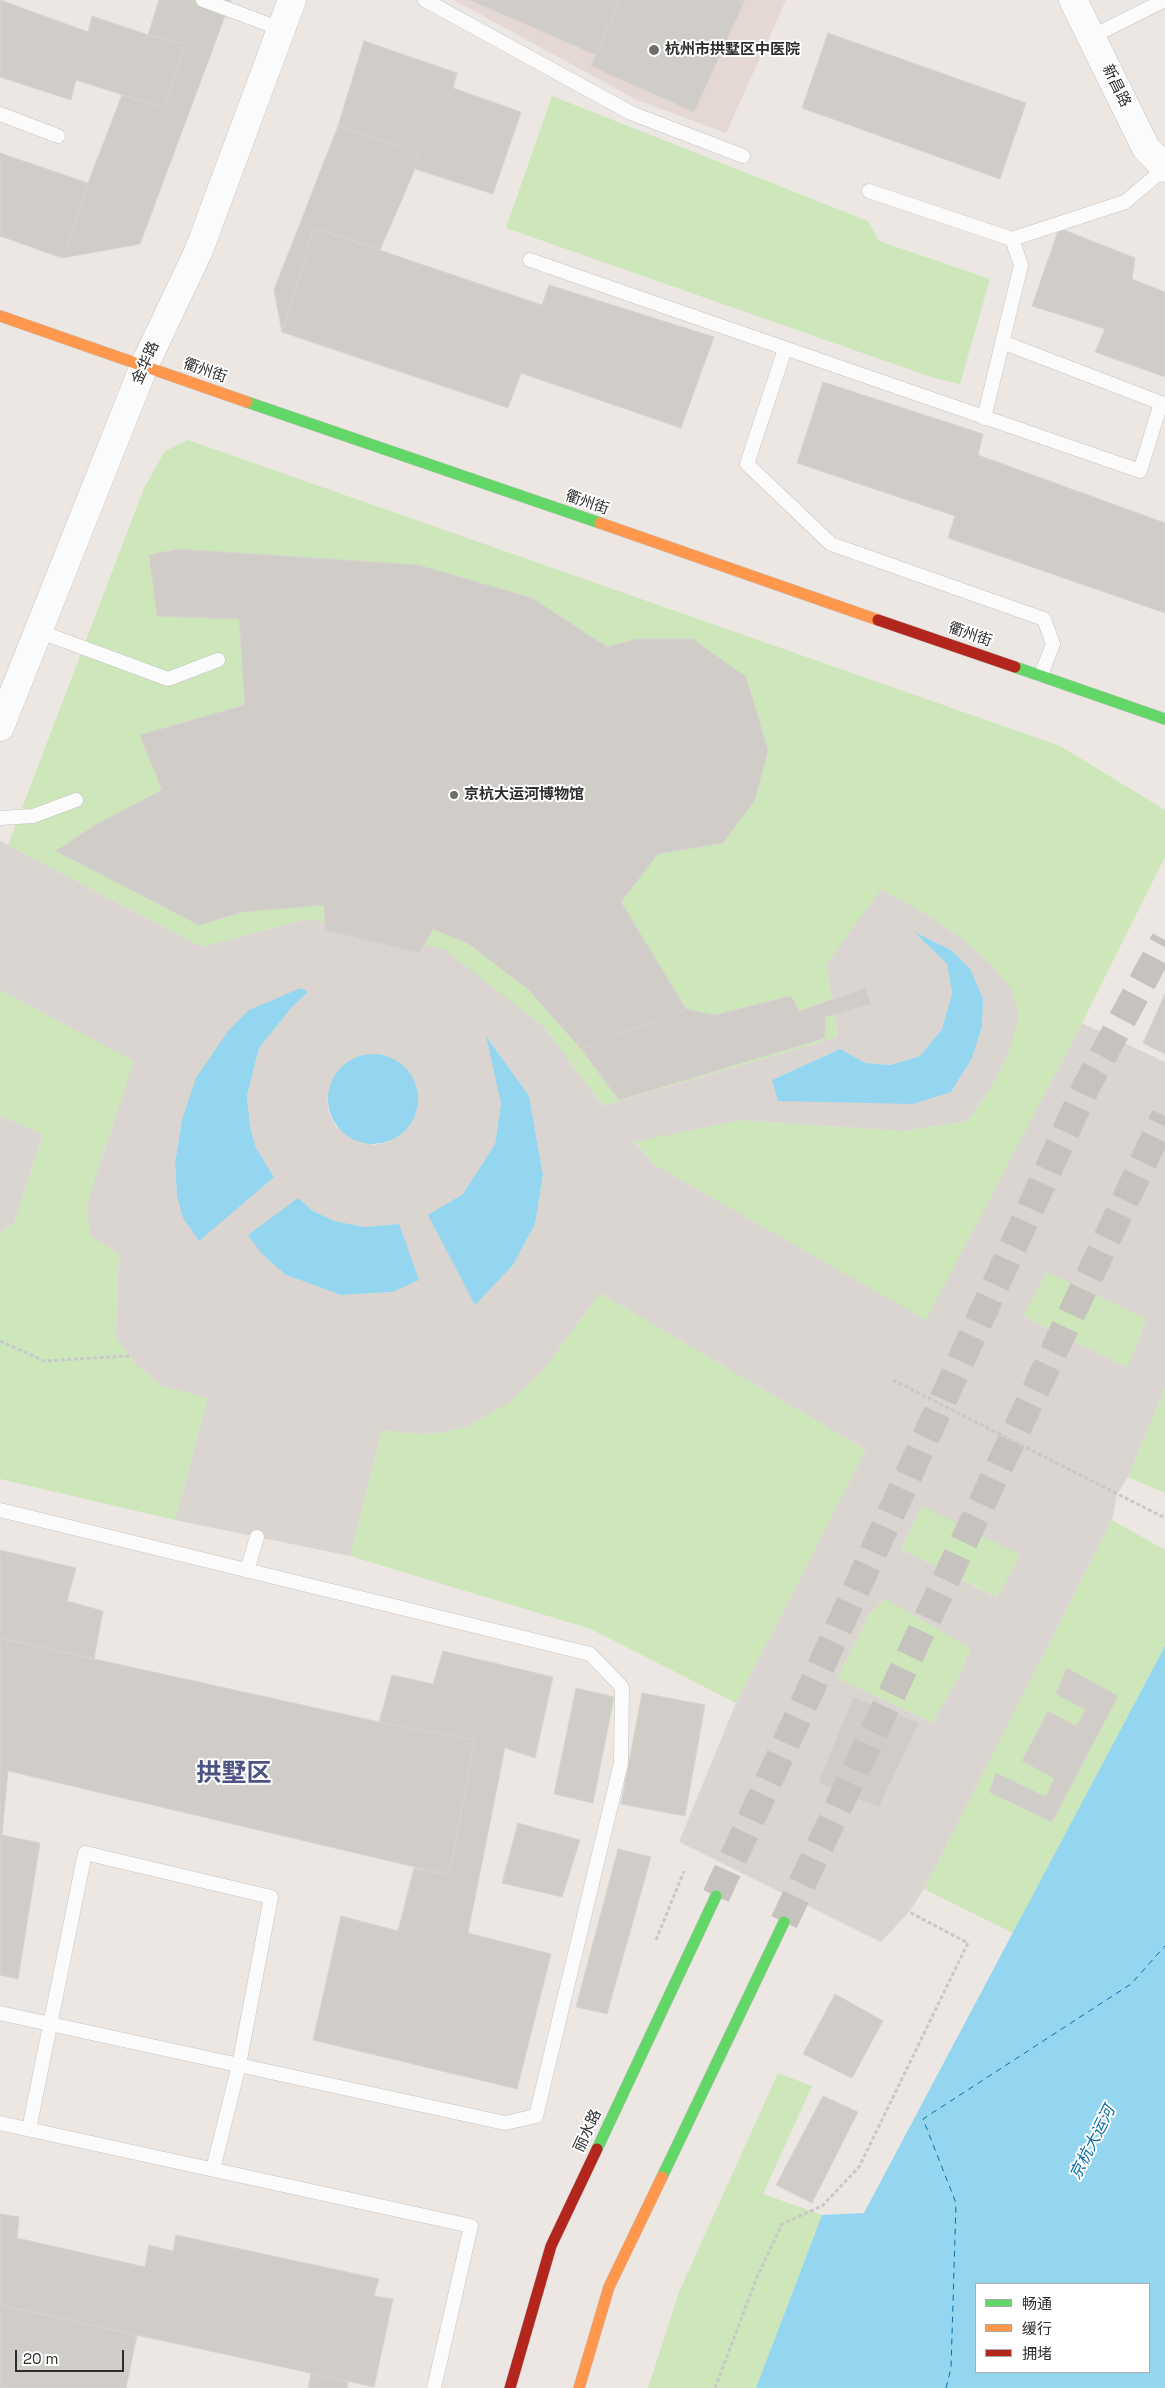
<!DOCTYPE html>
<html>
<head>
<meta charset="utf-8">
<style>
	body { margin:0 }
	#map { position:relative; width:1165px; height:2388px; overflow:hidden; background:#ece7e2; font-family:"Space Grotesk","Noto Sans SC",sans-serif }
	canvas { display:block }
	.legend { position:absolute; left:975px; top:2283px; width:175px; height:90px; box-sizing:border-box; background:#fff; border:1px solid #ababab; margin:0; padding:6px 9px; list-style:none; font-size:15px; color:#2d2d2d }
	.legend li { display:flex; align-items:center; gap:10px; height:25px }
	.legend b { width:25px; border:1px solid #ababab }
	.scale { position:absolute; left:15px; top:2350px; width:109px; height:22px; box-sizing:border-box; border:2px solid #2d2d2d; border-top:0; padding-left:6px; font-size:15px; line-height:18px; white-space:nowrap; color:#2d2d2d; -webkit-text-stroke:4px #fff; paint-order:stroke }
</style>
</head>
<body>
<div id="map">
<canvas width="1165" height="2388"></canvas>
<ul class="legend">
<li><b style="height:6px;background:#63d668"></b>畅通</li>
<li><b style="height:6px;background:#ff974d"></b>缓行</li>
<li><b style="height:6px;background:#b3261e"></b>拥堵</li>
</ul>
<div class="scale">20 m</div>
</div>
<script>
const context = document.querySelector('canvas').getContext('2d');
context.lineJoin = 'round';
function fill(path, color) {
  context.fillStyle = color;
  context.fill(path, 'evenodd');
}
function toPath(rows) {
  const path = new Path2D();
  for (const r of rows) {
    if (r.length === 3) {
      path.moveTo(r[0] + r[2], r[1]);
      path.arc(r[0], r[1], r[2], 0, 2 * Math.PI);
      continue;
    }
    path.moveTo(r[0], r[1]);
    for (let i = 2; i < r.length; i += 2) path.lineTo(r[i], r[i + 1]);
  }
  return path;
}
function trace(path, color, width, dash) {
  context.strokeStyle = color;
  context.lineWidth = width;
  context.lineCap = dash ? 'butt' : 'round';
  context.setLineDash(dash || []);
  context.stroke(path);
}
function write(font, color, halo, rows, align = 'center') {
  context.font = font + ' "Space Grotesk","Noto Sans SC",sans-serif';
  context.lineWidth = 4;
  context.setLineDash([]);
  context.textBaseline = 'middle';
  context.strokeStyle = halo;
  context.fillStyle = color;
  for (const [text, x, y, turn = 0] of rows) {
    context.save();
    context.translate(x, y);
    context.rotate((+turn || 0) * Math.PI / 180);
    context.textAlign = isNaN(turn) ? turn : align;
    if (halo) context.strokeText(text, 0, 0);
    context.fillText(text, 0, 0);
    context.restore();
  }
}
fill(toPath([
	[454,0,786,0,726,133,637,100]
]), '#e5d7d4');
fill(toPath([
	[552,96,868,221,879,241,990,279,960,384,934,378,506,228],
	[188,440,1060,746,1165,810,1165,857,1082,1023,926,1321,655,1165,634,1141,741,1120,902,1131,967,1121,989,1091,1010,1050,963,939,931,917,882,890,826,965,838,1037,603,1106,544,1027,307,919,202,947,8,845,144,488,165,451],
	[0,990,135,1061,101,1159,90,1236,119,1254,116,1337,135,1364,162,1386,208,1398,175,1520,0,1479,0,1232,14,1223,43,1134,0,1116],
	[1047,1271,1147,1319,1127,1367,1023,1316],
	[600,1293,866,1450,736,1703,591,1629,350,1556,382,1430,417,1434,439,1433,469,1426,510,1402,545,1368],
	[1165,1388,1165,1493,1128,1477],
	[922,1505,1021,1555,998,1598,901,1549],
	[1112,1520,1165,1550,1165,1646,1013,1933,924,1889],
	[885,1598,971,1648,960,1674,933,1723,837,1678,870,1613],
	[778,2073,812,2086,763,2194,822,2215,756,2388,648,2388,679,2292]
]), '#cde7ba');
fill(toPath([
	[0,841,202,947,307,919,444,949,544,1027,603,1106,838,1037,826,965,881,889,931,917,963,939,992,965,1011,989,1019,1016,1010,1050,989,1091,967,1121,902,1131,741,1120,634,1142,655,1165,926,1320,1082,1023,1165,1062,1165,1388,1128,1477,1117,1494,1112,1520,924,1889,909,1912,881,1942,679,1842,736,1703,866,1450,600,1293,545,1368,510,1402,469,1426,439,1433,417,1434,382,1430,350,1556,175,1520,208,1398,162,1386,135,1364,116,1337,119,1254,90,1236,87,1203,134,1061,0,990],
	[915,933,971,970,983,1000,982,1027,972,1058,951,1092,772,1080,840,1049,865,1063,890,1065,920,1056,942,1029,952,993,947,964],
	[301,988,308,992,292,1007,259,1048,247,1096,250,1127,256,1148,274,1177,177,1196,175,1163,182,1120],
	[487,1037,529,1096,543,1175,535,1224,513,1265,475,1304,429,1215,463,1194,495,1144,501,1104],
	[327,1099,402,1134,388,1142,374,1145,336,1127,329,1113],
	[298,1198,313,1211,334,1221,365,1227,399,1224,392,1292,341,1295,286,1275],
	[1047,1272,1147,1319,1127,1367,1023,1316],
	[922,1506,1020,1555,997,1598,901,1549],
	[885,1599,971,1648,960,1674,933,1723,837,1678,870,1613],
	[0,1116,43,1134,14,1223,0,1232]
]), '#dad5d1');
fill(toPath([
	[914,932,951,950,971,970,983,999,982,1027,972,1058,951,1092,913,1104,778,1101,772,1080,840,1049,865,1063,890,1065,920,1056,942,1029,952,993,947,964],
	[301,988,308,992,292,1007,259,1048,247,1096,250,1127,256,1148,274,1177,199,1241,183,1218,177,1196,175,1163,182,1120,196,1078,228,1031,249,1010],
	[486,1036,529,1096,543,1175,535,1224,513,1265,475,1305,428,1215,463,1194,495,1144,501,1104],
	[373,1099,45],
	[298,1198,313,1211,334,1221,365,1227,399,1224,419,1280,392,1292,341,1295,286,1275,262,1254,248,1235],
	[1165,1646,1165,2388,756,2388,822,2215,864,2213],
	[976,2284,1149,2284,1149,2372,976,2372]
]), '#94d6ef');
trace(toPath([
	[946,2388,951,2368,956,2203,923,2119,1131,1984,1165,1946]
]), '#076ea7', 1, [6, 5]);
const building = toPath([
	[0,0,88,32,92,16,148,35,185,44,164,108,76,80,71,100,0,77,0,0],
	[159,0,231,0,140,244,62,258,88,183,122,95,164,108,185,44,148,35,159,0],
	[470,0,620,0,596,55,470,0],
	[620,0,745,0,694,112,591,66,620,0],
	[828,33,1026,103,1000,179,802,108,828,33],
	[364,41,457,73,453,88,521,112,493,194,415,169,418,154,338,126,364,41],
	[338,126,418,154,415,169,380,250,314,228,282,332,274,290,338,126],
	[0,153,88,183,62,258,0,236,0,153],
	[314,228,542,305,549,285,714,337,681,428,521,373,508,408,282,332,314,228],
	[1059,228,1135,258,1132,279,1165,292,1165,377,1095,352,1105,329,1032,306,1059,228],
	[823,382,983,434,978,455,1165,523,1165,613,948,538,955,516,797,463,823,382],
	[178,549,418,565,532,598,607,647,637,639,693,639,746,677,768,750,755,800,723,843,658,854,621,902,686,1009,581,1049,528,989,469,944,433,929,419,953,325,930,324,905,242,912,199,925,56,851,95,825,162,790,140,735,245,705,239,619,157,616,149,555,178,549],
	[866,988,871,1004,825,1017,825,1038,619,1100,581,1049,686,1009,715,1015,791,996,799,1011,866,988],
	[1165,994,1165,1054,1143,1043,1165,994],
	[0,1550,76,1568,67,1601,103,1611,94,1659,0,1638,0,1550],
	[0,1638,379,1722,475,1740,449,1875,0,1769,0,1638],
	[443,1651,553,1677,535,1758,505,1748,468,1933,551,1954,517,2089,313,2040,341,1916,398,1931,414,1868,449,1875,475,1740,379,1722,392,1675,433,1684,443,1651],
	[1067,1668,1118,1696,1052,1822,989,1792,996,1773,1046,1797,1054,1778,1022,1761,1048,1711,1076,1726,1086,1710,1056,1694,1067,1668],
	[576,1688,614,1697,593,1803,554,1794,576,1688],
	[642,1693,705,1705,685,1816,621,1804,642,1693],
	[853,1697,919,1723,879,1807,818,1783,853,1697],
	[0,1769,8,1771,2,1835,40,1843,18,1979,0,1975,0,1769],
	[518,1823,580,1840,562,1897,502,1883,518,1823],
	[618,1849,651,1857,607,2014,576,2007,618,1849],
	[835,1994,883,2021,852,2078,803,2054,835,1994],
	[823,2096,858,2112,812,2203,776,2185,823,2096],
	[0,2214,19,2217,17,2238,145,2267,149,2245,173,2251,176,2235,379,2279,374,2296,393,2299,374,2387,0,2305,0,2214],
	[0,2305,137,2335,126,2388,0,2388,0,2305],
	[311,2373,348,2382,347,2388,308,2388,311,2373]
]);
fill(building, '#d0cdc9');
trace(building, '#d7d3ce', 1);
trace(toPath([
	[716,1896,1086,1087,1165,940],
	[784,1922,1165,1116]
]), '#c6c2be', 28, [28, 14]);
const lane = toPath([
	[203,0,281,29],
	[425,0,631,113,743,156],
	[1091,37,1165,0],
	[0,114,58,136],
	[869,191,1012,239,1021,265,984,418],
	[1012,239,1125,202,1165,168],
	[530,260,1140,471,1161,403,1002,342],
	[785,349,747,464,831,544,1044,619,1053,644,1041,675],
	[38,631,168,679,218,660],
	[0,818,33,816,76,800],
	[0,1510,590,1654,622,1687,621,1763,536,2116,505,2123,0,2013],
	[247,1571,257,1537],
	[0,2123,471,2226,434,2388],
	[29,2129,85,1853,271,1897,239,2065,213,2169]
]);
const street = toPath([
	[1073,0,1146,148,1165,168],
	[0,727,144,366,199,250,292,0]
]);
const fast = toPath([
	[247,402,600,523],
	[1015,667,1165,719],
	[597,2149,716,1896],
	[662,2177,784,1922]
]);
const slow = toPath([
	[0,316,247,402],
	[600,523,878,620],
	[579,2388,609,2287,662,2177]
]);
const jam = toPath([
	[878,620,1015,667],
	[510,2388,551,2246,597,2149]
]);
trace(lane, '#c5c3c3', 15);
trace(street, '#c5c3c3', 29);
trace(fast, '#c5c3c3', 12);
trace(slow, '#c5c3c3', 12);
trace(jam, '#c5c3c3', 12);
trace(toPath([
	[0,1341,44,1361,129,1356],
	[893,1380,1165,1518],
	[656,1940,684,1871],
	[715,2388,757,2277,782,2224,822,2206,859,2167,968,1943,909,1912]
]), '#c8c8c8', 3, [4, 2.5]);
trace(lane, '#fcfbfb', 14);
trace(street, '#fcfbfb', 28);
trace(fast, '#63d668', 11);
trace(slow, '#ff974d', 11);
trace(jam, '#b3261e', 11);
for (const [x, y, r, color] of [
	[654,50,6,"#706e6c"],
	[454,795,5,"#706e6c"]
]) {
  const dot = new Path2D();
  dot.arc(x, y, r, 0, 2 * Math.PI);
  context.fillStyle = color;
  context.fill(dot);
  trace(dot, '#fff', 2);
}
write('bold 15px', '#2d2d2d', '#fff', [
	["杭州市拱墅区中医院",665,50],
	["京杭大运河博物馆",464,795]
], 'left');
write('15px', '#2d2d2d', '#fff', [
	["新昌路",1116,86,64],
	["金华路",146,363,-66],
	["衢州街",205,371,19],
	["衢州街",587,503,19],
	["衢州街",970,635,19],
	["丽水路",588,2131,-65]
]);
write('italic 16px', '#076ea7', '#fff', [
	["京杭大运河",1093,2143,-63]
]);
write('bold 25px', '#4a5381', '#fff', [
	["拱墅区",234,1774]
]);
</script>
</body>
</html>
